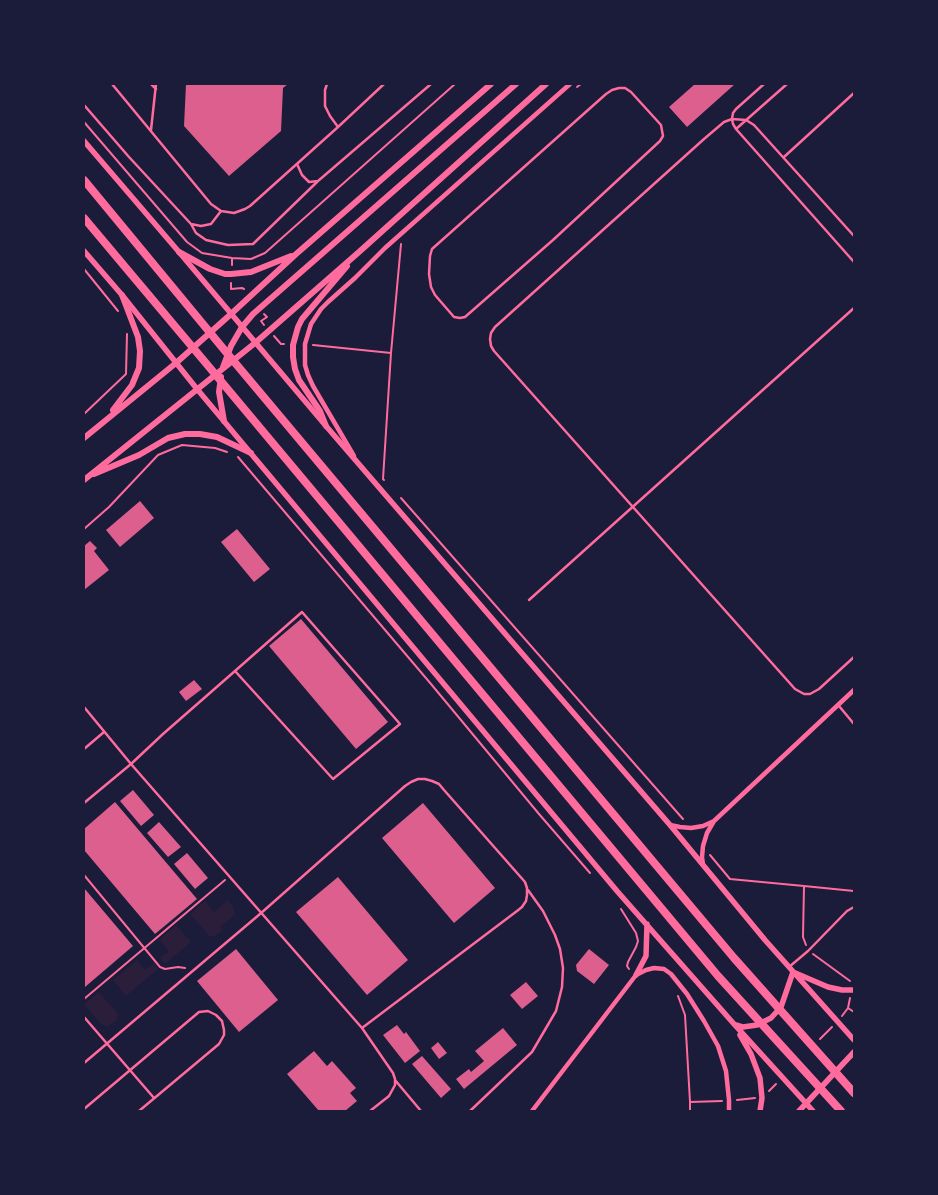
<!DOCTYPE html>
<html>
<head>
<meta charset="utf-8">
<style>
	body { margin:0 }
	#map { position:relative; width:938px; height:1195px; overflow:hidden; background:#1b1b3a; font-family:Rubik,sans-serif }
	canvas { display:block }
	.frame { position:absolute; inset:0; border:85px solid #1b1b3a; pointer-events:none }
</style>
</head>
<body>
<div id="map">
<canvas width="938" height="1195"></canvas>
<div class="frame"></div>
</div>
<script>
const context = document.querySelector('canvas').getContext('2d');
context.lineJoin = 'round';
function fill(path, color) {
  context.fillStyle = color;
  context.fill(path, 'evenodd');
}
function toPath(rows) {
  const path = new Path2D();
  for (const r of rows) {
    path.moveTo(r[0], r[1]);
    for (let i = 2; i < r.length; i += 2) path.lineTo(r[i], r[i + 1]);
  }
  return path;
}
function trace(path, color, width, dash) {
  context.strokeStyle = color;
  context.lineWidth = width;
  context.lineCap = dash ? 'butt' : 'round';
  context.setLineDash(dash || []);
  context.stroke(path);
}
fill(toPath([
	[228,900,233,907,235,915,220,927,223,930,215,936,210,937,190,914,205,901,214,912],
	[176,925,191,942,165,964,160,958,169,951,159,940],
	[137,960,145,970,154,963,158,969,126,996,113,980],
	[99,992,116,1011,118,1015,116,1021,108,1026,103,1025,101,1024,84,1004]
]), '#2a1e3b');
fill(toPath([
	[186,84,288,84,283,88,281,131,229,176,184,126],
	[695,84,735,84,687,127,669,107],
	[140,501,154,518,120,547,106,530],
	[237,529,270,569,254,582,221,542],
	[90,541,97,548,94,551,109,570,84,590,84,546],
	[301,619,388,722,356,749,269,646],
	[194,680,202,689,186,701,179,692],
	[133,790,154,815,141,826,120,801],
	[115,802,197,899,155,934,84,850,84,829],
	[423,803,495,888,454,923,382,838],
	[159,822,181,847,168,857,147,833],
	[187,853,208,878,195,889,174,864],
	[338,877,408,960,367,995,296,912],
	[84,888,133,946,85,987,84,985],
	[236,949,278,1000,239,1032,197,981],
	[589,949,609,965,594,984,577,971,576,965],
	[526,982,538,996,522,1009,510,995],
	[397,1025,404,1034,406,1032,420,1051,405,1063,383,1035],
	[503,1028,517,1045,464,1089,456,1079,469,1069,471,1072,484,1061,475,1051],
	[438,1042,447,1053,439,1059,431,1048],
	[314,1051,327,1066,332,1061,356,1088,350,1093,357,1101,345,1111,319,1111,287,1074],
	[422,1056,451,1089,441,1098,412,1064]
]), '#dd5f8e');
trace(toPath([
	[577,87,581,84],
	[84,122,187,242,202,253,232,258,251,259,265,253,455,84],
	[232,265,232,258],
	[84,269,118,311],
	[231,283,231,289,242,288,244,289],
	[264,325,261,321,267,317,264,314],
	[274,336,281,344,284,344],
	[313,345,391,353,383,479,384,480],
	[391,353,401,244],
	[84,414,126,374,127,334],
	[238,457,431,684,539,814,590,873],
	[401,498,683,819],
	[84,529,109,507,158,455,182,445,215,448,227,452],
	[710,855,730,879,804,886,803,937,806,945],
	[84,875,160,967,165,969,178,967,185,968],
	[804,886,854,891],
	[621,909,636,933,638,941,636,947,628,962,627,966,629,969],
	[813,954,850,981],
	[678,996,685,1015,690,1102,722,1101],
	[850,998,848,1008,854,1012],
	[84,999,225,880],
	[842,1016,848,1008],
	[820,1039,832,1027],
	[769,1091,776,1084],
	[737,1100,755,1098],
	[690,1102,690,1111]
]), '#ff6b9d', 2);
trace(toPath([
	[112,84,211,204,221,211,234,213,245,209,250,206,338,127,384,84],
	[151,84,156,89],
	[327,84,325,90,325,106,330,116,338,127],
	[764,84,736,109,733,113,732,119,733,124,736,129,854,262],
	[619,88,625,88,631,92,661,125,663,136,660,141,553,240,465,317,460,318,454,317,435,295,431,287,429,274,430,256,432,249,606,94,612,90,619,88],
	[84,105,129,157,191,224,201,226,211,224,221,211],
	[736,129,787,84],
	[151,130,156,84],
	[784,157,854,93],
	[297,164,302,175,309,182,318,181,431,84],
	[191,224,196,233,206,240,228,245,253,244,317,182],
	[854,236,754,125,746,120,732,119,724,122,704,139,495,327,491,333,490,339,491,346,494,351,795,689,804,694,810,694,819,689,854,657],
	[529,600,854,308],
	[839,706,854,724],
	[84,707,131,764,362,1028,393,1073,395,1079,395,1085,389,1096,370,1111],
	[84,749,104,732],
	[84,803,131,764,163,734,235,671,302,612,400,724,333,779,235,671],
	[789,967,808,951,847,911,854,907],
	[84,1017,154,1098],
	[84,1063,260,914,405,786,411,782,418,779,425,779,432,781,439,784,444,790,525,882,527,888,527,895,526,901,522,907,517,911,362,1028],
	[395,1080,421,1111],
	[84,1109,199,1012,208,1011,216,1015,222,1021,224,1030,224,1035,219,1044,139,1111],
	[470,1111,532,1052,556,1011,562,987,563,968,560,949,555,935,543,911,528,890]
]), '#ff6b9d', 2.5);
trace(toPath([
	[354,456,313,386,308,375,305,365,305,344,311,324,321,309,328,302,355,278,385,248,570,84],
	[670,825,680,827,691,828,703,826,714,821],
	[703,865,702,857,703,846,707,833,714,821,854,690],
	[532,1111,636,975,646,970,654,968,664,969,671,974,687,994,704,1021,718,1046,726,1071,729,1100,729,1111]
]), '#ff6b9d', 4.5);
trace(toPath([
	[84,141,179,252,326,426,670,825,765,940,854,1040],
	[84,251,122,295,197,389,617,891,734,1024,813,1111],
	[636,975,646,956,647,924],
	[737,1025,743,1027,757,1025,771,1018,781,1007,793,972,828,987,842,990,854,990],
	[740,1035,751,1054,760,1078,762,1098,760,1111],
	[799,1111,854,1052]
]), '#ff6b9d', 5.5);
trace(toPath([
	[179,252,210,269,225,274,231,274,251,272,291,256],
	[223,367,231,346,242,327,253,314,516,84],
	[221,377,219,392,224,421],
	[113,410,132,385,139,368,140,351,138,337,122,295],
	[326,426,320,411,299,380,295,369,293,357,293,345,298,327,302,319,347,266],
	[84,438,176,363,231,314,295,255,491,84],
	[94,474,139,455,168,438,185,434,200,434,217,437,251,453],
	[84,480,255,343,359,252,546,84]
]), '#ff6b9d', 6);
trace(toPath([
	[84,180,226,352,734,958,854,1093],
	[84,218,210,368,718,976,841,1111]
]), '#ff6b9d', 8);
</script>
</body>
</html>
